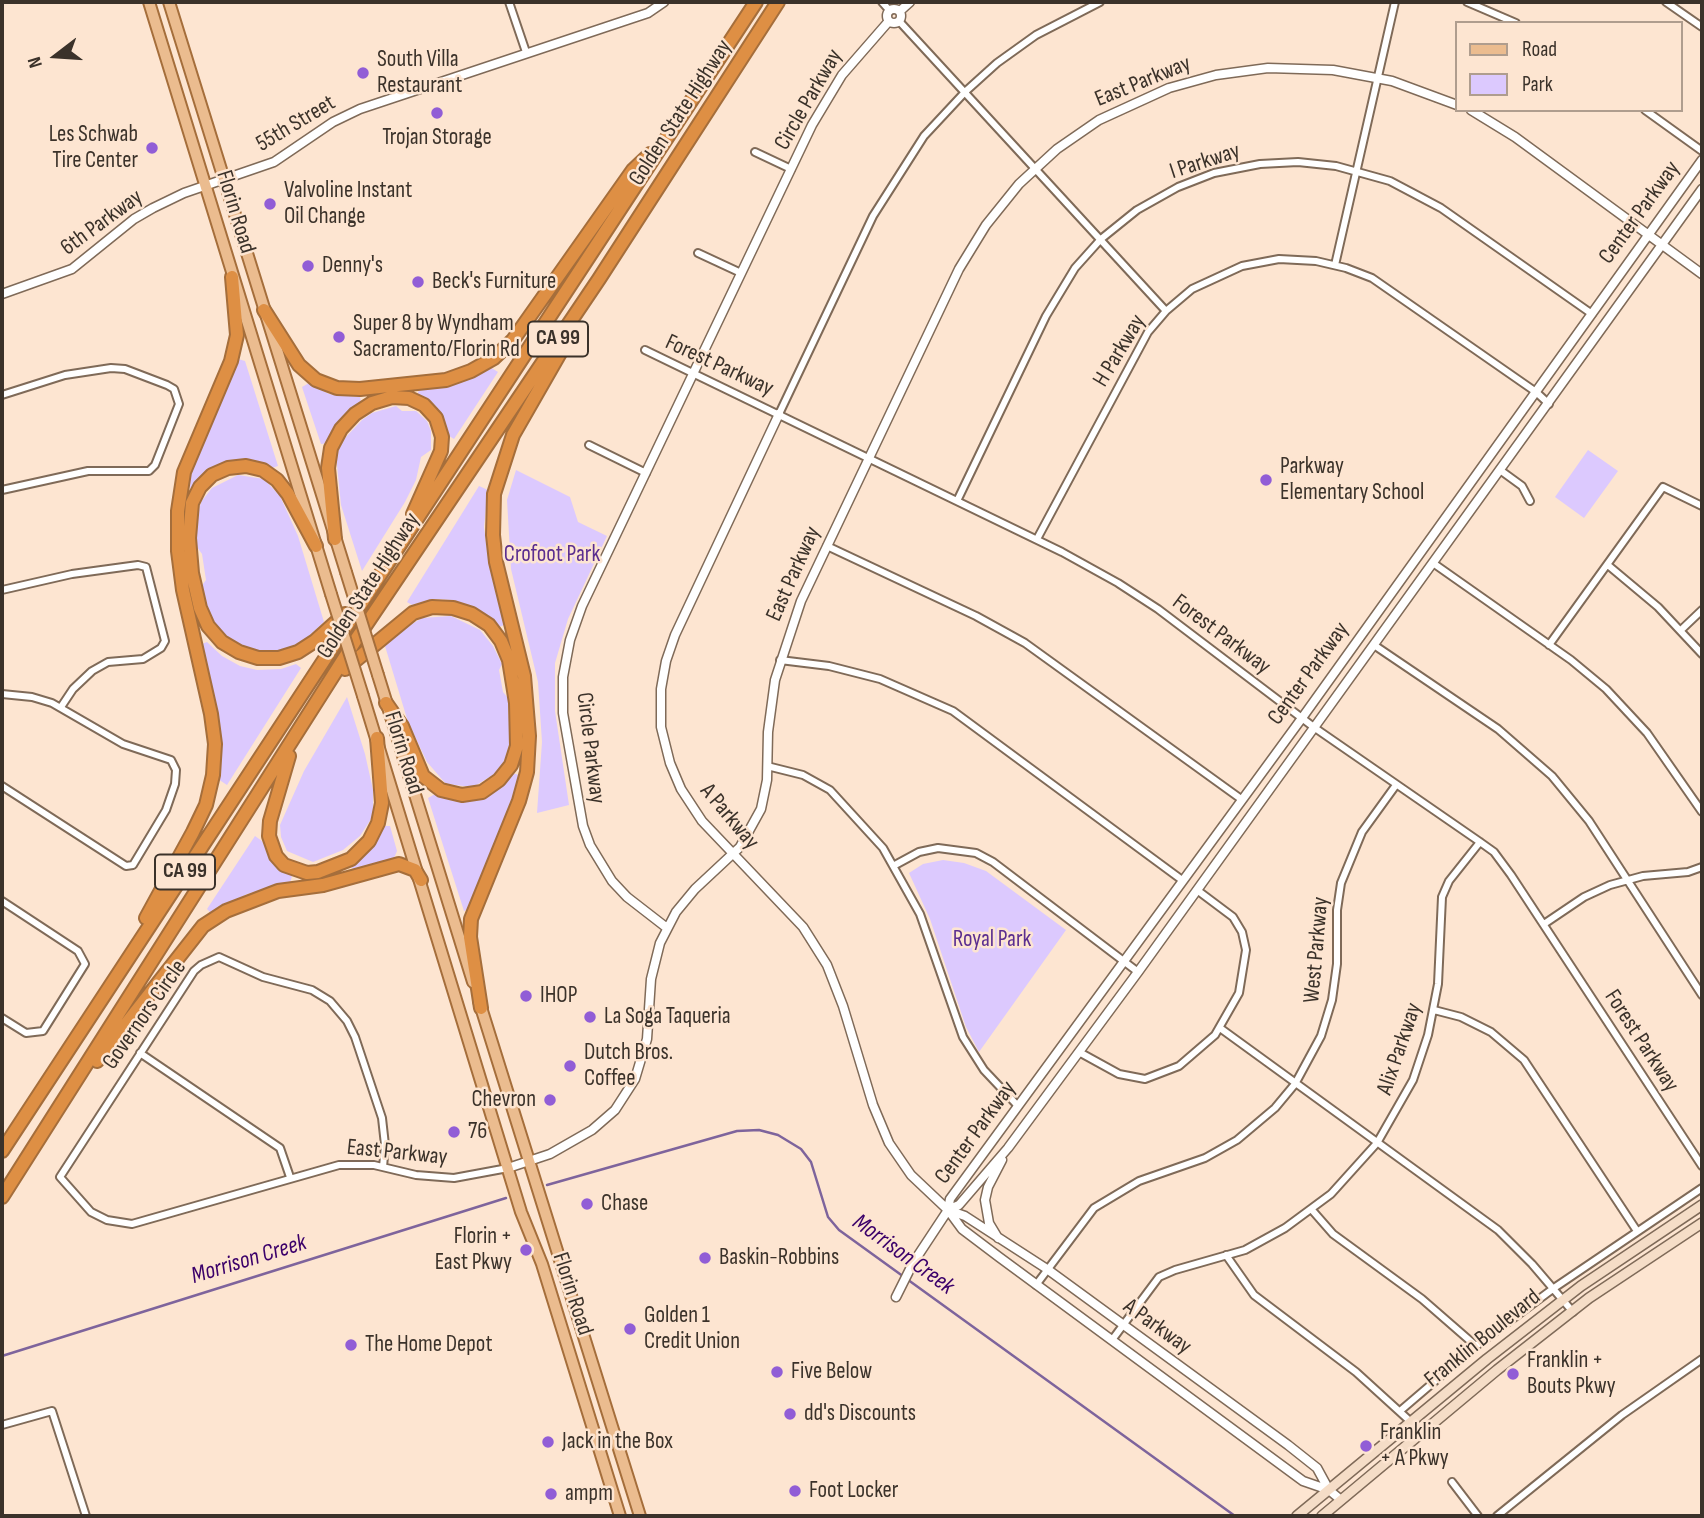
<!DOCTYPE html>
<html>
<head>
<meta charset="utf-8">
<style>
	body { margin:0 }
	#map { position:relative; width:1704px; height:1518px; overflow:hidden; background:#fde5d1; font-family:"Sofia Sans Condensed",sans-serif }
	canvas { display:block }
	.frame { position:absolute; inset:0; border:4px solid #3b322a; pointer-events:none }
	.legend { position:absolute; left:1455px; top:21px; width:228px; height:91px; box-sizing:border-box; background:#fde5d1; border:2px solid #af9d8e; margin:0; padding:9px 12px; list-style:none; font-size:21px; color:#3b322a }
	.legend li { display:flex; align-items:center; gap:14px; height:35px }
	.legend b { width:35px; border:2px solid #af9d8e }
	.north { position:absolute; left:21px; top:21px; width:70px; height:70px; -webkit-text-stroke:5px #fde5d1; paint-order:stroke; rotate:253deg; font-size:19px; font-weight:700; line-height:28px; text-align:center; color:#3b322a }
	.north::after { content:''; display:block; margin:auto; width:24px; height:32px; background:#3b322a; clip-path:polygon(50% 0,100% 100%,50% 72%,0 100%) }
</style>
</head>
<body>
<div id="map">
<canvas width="1704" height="1518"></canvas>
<div class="frame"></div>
<ul class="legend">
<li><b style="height:9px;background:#ebbc8f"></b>Road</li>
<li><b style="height:19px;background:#dcc9fe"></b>Park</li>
</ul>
<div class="north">N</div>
</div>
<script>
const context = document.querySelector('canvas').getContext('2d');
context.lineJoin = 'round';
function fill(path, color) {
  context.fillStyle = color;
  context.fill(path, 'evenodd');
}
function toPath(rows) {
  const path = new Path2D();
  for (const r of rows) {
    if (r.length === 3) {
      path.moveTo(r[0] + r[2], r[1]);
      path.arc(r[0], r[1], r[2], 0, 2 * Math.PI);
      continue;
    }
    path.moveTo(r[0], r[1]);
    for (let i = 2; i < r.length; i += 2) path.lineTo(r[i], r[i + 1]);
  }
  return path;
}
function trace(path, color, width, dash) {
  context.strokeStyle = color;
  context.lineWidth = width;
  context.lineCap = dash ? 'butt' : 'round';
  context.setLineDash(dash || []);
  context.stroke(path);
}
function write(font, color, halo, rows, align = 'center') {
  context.font = font + ' "Sofia Sans Condensed",sans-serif';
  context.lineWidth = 5;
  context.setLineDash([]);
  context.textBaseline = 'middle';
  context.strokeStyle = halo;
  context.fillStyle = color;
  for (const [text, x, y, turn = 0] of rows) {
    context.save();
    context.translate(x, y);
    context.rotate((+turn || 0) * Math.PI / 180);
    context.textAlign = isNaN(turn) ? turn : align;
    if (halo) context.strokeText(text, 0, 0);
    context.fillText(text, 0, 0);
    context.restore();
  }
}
fill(toPath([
	[238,359,245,361,278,466,272,468,256,462,195,489,188,487,192,469],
	[490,367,498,372,454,439,446,434,417,397,419,389,461,381],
	[309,383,329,394,360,397,361,402,341,420,328,443,321,444,302,387],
	[396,406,402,411,416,411,427,421,431,431,431,450,421,457,416,480,405,502,362,571,341,505,336,455,345,438,362,420,372,413],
	[1588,450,1618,471,1584,518,1555,497],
	[516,470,570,497,578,522,607,536,568,619,555,663,555,711,569,805,537,813,542,742,538,682,511,569,507,500],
	[238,475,264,479,280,496,298,536,324,622,297,647,283,652,245,650,227,639,209,615,201,587,206,580,202,554,197,547,196,522,201,502,212,488],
	[479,486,488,490,484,527,489,565,504,625,499,627,468,605,452,600,436,599,412,605,407,602],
	[451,616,480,630,493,646,502,664,499,670,503,692,508,698,510,742,505,759,498,772,473,787,446,784,427,762,408,722,385,646,395,634,422,618],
	[207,642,222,656,240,666,257,670,281,669,296,664,301,668,227,785,218,779,221,744,202,644],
	[347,697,365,754,373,790,373,816,360,836,343,850,313,862,287,851,281,837,280,825,304,771],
	[512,773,519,775,508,812,470,909,464,911,428,798,437,793,461,800,486,795,498,789],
	[384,826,390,826,397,851,394,858,353,870,351,866,373,846],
	[255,836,262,841,273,863,292,876,290,883,247,894,212,914,207,909],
	[943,860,964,863,986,871,1066,930,979,1052,966,1027,930,919,909,873,923,864]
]), '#dcc9fe');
trace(toPath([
	[547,1185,737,1131,759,1130,778,1135,801,1149,811,1162,828,1217,839,1230,1235,1516],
	[2,1356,506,1198]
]), '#7e649c', 2.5);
const minor = toPath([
	[509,2,526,52],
	[882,2,890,11],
	[1467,2,1516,23],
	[1666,2,1702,27],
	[899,21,1166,311],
	[1645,110,1702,151],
	[755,152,791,169],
	[698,253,741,273],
	[1335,265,1395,2],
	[645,350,1062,552,1118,583,1158,609,1315,728,1480,842,1494,852,1511,875,1702,1166],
	[2,395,65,375,111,368,125,369,167,385,174,389,179,404,155,465,149,471,88,471,2,490],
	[779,414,873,216,924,136,966,91,997,63,1036,35,1100,2],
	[589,445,646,473],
	[1500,470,1522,486,1530,501],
	[957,501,1046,316,1075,268,1101,239,1137,210,1178,187,1214,173,1260,164,1298,162,1336,166,1390,181,1441,208,1592,314],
	[1037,539,1148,332,1166,311,1192,289,1242,266,1279,259,1316,261,1346,268,1372,278,1536,392,1549,404],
	[827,546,976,616,1025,643,1241,799],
	[1433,563,1571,660,1606,689,1647,733,1702,812],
	[1609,566,1658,607,1702,654],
	[2,590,72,574,138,565,146,567,165,641,161,648,143,659,108,662,92,671,73,689,61,707],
	[1681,630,1702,610],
	[1374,645,1498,729,1552,776,1589,821,1702,995],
	[1549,645,1663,487,1702,506],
	[780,660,829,666,880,679,953,711,1182,880],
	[2,694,32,697,52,703,123,744,171,760,176,770,175,784,166,810,133,865,126,866,2,786],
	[767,766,803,775,830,790,883,848,920,914,963,1037,984,1070,1018,1106],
	[895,865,919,852,938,848,976,853,993,862,1138,972],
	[2,901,78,951,85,964,43,1031,26,1033,2,1018],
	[1544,924,1584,897,1610,885,1643,876,1688,872,1702,867],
	[1434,1010,1461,1017,1491,1032,1524,1060,1637,1231],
	[1220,1028,1498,1230,1532,1264,1573,1312],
	[1079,1052,1119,1074,1145,1079,1179,1066,1215,1035,1239,993,1246,950,1242,932,1233,917,1197,890],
	[140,1053,280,1148,290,1177],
	[383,1167,385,1145,382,1118,355,1037,347,1021,330,1001,312,990,263,977,219,957,201,965,194,971,60,1177,91,1212,107,1220,132,1224,339,1165,374,1165,416,1175,454,1178,508,1168],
	[1312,1210,1333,1234,1422,1299,1476,1346],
	[1226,1255,1254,1295,1356,1372,1411,1422],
	[1036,1285,1094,1208,1139,1181,1205,1158,1237,1140,1275,1108,1295,1084,1321,1036,1332,1000,1337,964,1337,910,1341,883,1362,832,1396,785],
	[1112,1340,1159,1277,1175,1270,1245,1250,1285,1228,1331,1194,1377,1143,1413,1080,1428,1035,1438,984,1442,897,1449,881,1480,842],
	[1400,1411,1476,1346,1554,1288,1702,1188],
	[2,1425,52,1411,86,1516],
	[1452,1482,1478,1516],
	[1497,1516,1622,1415,1702,1359]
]);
const tertiary = toPath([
	[894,16,7],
	[900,11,910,2],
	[1471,110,1515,137,1702,274],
	[2,294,72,269,134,219,153,208,184,193,274,162,333,122,360,109,648,13,664,2],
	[779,414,675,635,666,661,661,689,661,727,670,763,681,789,702,821,803,927,827,965,843,1006,873,1105,889,1143,911,1175,948,1210,962,1229,999,1257,1303,1481,1329,1490],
	[667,928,627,897,612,881,590,845,583,826,563,713,563,677,570,640,582,606,812,125,842,75,889,21],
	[508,1168,550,1154,592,1130,615,1110,635,1079,647,1039,651,979,660,943,676,912,695,889,740,847,761,809,767,780,768,732,775,680,801,601,959,269,986,225,1019,184,1057,149,1099,120,1169,88,1216,75,1268,68,1333,70,1392,81,1457,105],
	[948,1210,959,1205,1008,1148,1138,972,1702,189],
	[948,1210,965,1216,1047,1269,1288,1445,1317,1468,1329,1490,1341,1500],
	[998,1238,989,1223,985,1200,988,1187,1002,1160],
	[896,1297,913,1263,948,1210,950,1199,1302,718,1702,160]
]);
const secondary = toPath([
	[1297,1516,1487,1359,1581,1286,1702,1205],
	[1322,1516,1497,1370,1589,1298,1702,1223]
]);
const primary = toPath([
	[149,2,331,594],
	[169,2,346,572],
	[378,675,473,982],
	[363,696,521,1212,542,1264,620,1516],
	[479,1001,640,1516]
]);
const motorway = toPath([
	[264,310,299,365,316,380,337,388,360,389,446,380,471,371,494,358,513,340,633,170,650,154],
	[335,539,328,468,331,448,341,429,355,414,372,403,392,397,409,398,424,405,436,418,442,437,441,451,413,514],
	[316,546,288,494,277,480,263,470,246,466,228,468,212,475,200,487,192,503,189,538,192,573,200,608,208,626,222,642,239,652,258,658,279,658,298,652,315,641,345,614],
	[345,669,413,613,432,607,453,608,472,614,489,625,501,641,509,660,516,703,517,746,511,765,499,780,482,792,462,795,441,790,423,776,402,726,386,703],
	[289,756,270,821,269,836,276,856,284,865,307,873,318,872,351,859,369,841,378,823,382,803,377,738],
	[146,918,193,832,206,805,213,775,215,744,211,714,183,590,178,551,178,511,184,472,231,361,237,335,232,277],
	[481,1008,470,937,471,919,519,801,527,772,529,736,524,676,496,562,493,535,494,494,513,435,572,332],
	[97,1061,203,926,226,911,278,891,323,885,399,864,415,870,421,880],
	[2,1151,756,2],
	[2,1197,357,638,599,279,778,2]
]);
trace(minor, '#7f6a58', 10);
trace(tertiary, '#7f6a58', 11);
trace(secondary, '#7f6a58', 12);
trace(primary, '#a56e3b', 14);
trace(motorway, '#a56e3b', 16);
trace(minor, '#fff', 6);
trace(tertiary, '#fff', 8);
trace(secondary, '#f5ddc7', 9);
trace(primary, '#ebbc8f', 10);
trace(motorway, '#de8f44', 12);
const primaryBridge = toPath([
	[346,572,378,675],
	[331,594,363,696]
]);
trace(primaryBridge, '#a56e3b', 14, []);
trace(primaryBridge, '#ebbc8f', 10);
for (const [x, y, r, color] of [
	[363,73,7,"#915dd6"],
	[437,113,7,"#915dd6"],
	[152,148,7,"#915dd6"],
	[270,204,7,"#915dd6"],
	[308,266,7,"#915dd6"],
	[418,282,7,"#915dd6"],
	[339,337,7,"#915dd6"],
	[1266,480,7,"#915dd6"],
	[526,996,7,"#915dd6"],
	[590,1017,7,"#915dd6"],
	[570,1066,7,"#915dd6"],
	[550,1100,7,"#915dd6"],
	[454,1132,7,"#915dd6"],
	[587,1204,7,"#915dd6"],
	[526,1250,7,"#915dd6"],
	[705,1258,7,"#915dd6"],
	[630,1329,7,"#915dd6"],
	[351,1345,7,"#915dd6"],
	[777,1372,7,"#915dd6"],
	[1513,1374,7,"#915dd6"],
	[790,1414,7,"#915dd6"],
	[548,1442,7,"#915dd6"],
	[1366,1446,7,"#915dd6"],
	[795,1491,7,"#915dd6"],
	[551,1494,7,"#915dd6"]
]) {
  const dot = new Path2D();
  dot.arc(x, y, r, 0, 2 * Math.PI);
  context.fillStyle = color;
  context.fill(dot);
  trace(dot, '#fde5d1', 2.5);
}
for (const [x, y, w] of [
	[558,339,60],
	[185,872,60]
]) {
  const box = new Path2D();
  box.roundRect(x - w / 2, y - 17.5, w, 35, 5);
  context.fillStyle = '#fde5d1';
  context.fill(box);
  trace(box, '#3b322a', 2);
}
write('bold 21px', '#3b322a', null, [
	["CA 99",558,339],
	["CA 99",185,872]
]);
write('23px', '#3b322a', '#fde5d1', [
	["South Villa",377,60],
	["Restaurant",377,86],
	["Les Schwab",138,135,"right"],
	["Tire Center",138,161,"right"],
	["Trojan Storage",437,138,"center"],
	["Valvoline Instant",284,191],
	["Oil Change",284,217],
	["Denny's",322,266],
	["Beck's Furniture",432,282],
	["Super 8 by Wyndham",353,324],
	["Sacramento/Florin Rd",353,350],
	["Parkway",1280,467],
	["Elementary School",1280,493],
	["IHOP",540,996],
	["La Soga Taqueria",604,1017],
	["Dutch Bros.",584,1053],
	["Coffee",584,1079],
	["Chevron",536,1100,"right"],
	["76",468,1132],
	["Chase",601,1204],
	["Florin +",512,1237,"right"],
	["East Pkwy",512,1263,"right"],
	["Baskin-Robbins",719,1258],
	["Golden 1",644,1316],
	["Credit Union",644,1342],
	["The Home Depot",365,1345],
	["Franklin +",1527,1361],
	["Bouts Pkwy",1527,1387],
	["Five Below",791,1372],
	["dd's Discounts",804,1414],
	["Franklin",1380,1433],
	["+ A Pkwy",1380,1459],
	["Jack in the Box",562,1442],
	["Foot Locker",809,1491],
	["ampm",565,1494]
], 'left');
write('23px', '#3b322a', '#fde5d1', [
	["East Parkway",1143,82,-22],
	["Circle Parkway",809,100,-60],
	["Golden State Highway",681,113,-57],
	["55th Street",296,124,-31],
	["I Parkway",1205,162,-18],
	["Florin Road",235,212,73],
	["Center Parkway",1640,213,-54],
	["6th Parkway",102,223,-36],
	["H Parkway",1120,351,-59],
	["Forest Parkway",719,366,25],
	["East Parkway",794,574,-66],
	["Golden State Highway",369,586,-57],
	["Forest Parkway",1221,635,37],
	["Center Parkway",1309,674,-54],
	["Circle Parkway",590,748,83],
	["Florin Road",403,753,73],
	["A Parkway",729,817,50],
	["West Parkway",1317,950,-85],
	["Governors Circle",145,1015,-55],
	["Forest Parkway",1641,1041,57],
	["Alix Parkway",1400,1049,-71],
	["Center Parkway",976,1133,-54],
	["East Parkway",397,1153,6],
	["Florin Road",572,1294,72],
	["A Parkway",1157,1327,36],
	["Franklin Boulevard",1483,1339,-39]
]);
write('23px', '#5b2e90', '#fde5d1', [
	["Crofoot Park",552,555],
	["Royal Park",992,940]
]);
write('italic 24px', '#3b006a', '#fde5d1', [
	["Morrison Creek",903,1255,36],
	["Morrison Creek",249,1260,-17]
]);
</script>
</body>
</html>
